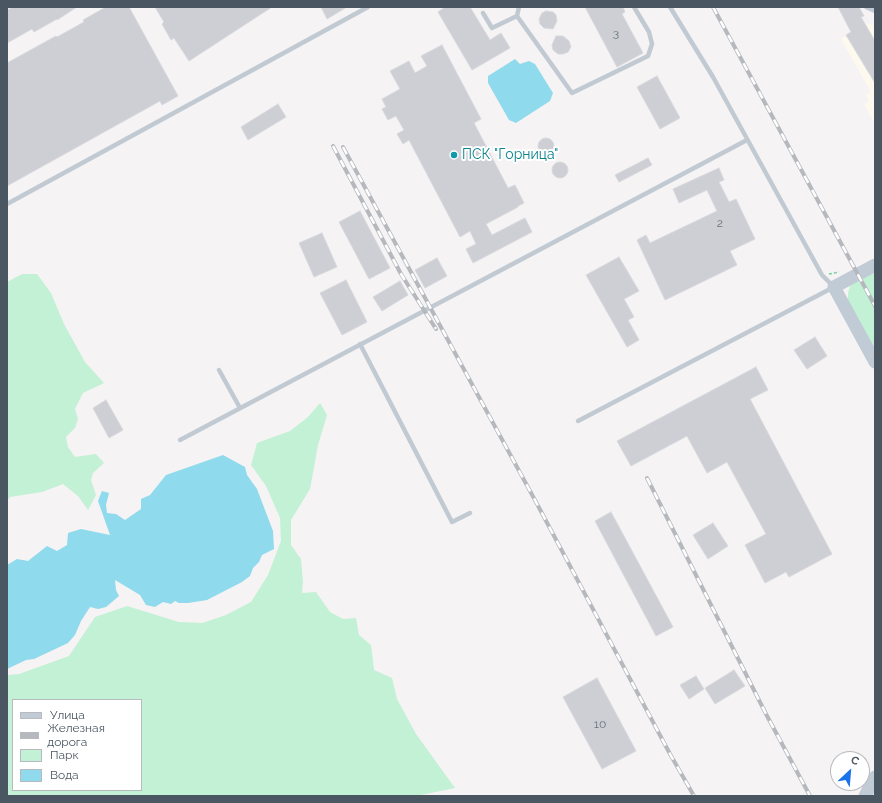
<!DOCTYPE html>
<html>
<head>
<meta charset="utf-8">
<style>
	body { margin:0 }
	#map { position:relative; width:882px; height:803px; overflow:hidden; background:#f5f3f3; font-family:Raleway,sans-serif }
	canvas { display:block }
	.frame { position:absolute; inset:0; border:8px solid #4a5661; pointer-events:none }
	.legend { position:absolute; left:12px; top:699px; width:130px; height:92px; box-sizing:border-box; background:#fff; border:1px solid #b7bbc0; margin:0; padding:5px 7px; list-style:none; font-size:12px; color:#4a5661 }
	.legend li { display:flex; align-items:center; gap:8px; height:20px }
	.legend b { width:20px; border:1px solid #b7bbc0 }
	.north { position:absolute; left:830px; top:751px; width:40px; height:40px; box-sizing:border-box; background:#fff; border:1px solid #b7bbc0; border-radius:50%; rotate:26deg; font-size:11px; font-weight:700; line-height:16px; text-align:center; color:#4a5661 }
	.north::after { content:''; display:block; margin:auto; width:14px; height:18px; background:#1a73e8; clip-path:polygon(50% 0,100% 100%,50% 72%,0 100%) }
</style>
</head>
<body>
<div id="map">
<canvas width="882" height="803"></canvas>
<div class="frame"></div>
<ul class="legend">
<li><b style="height:5px;background:#c1cbd6"></b>Улица</li>
<li><b style="height:5px;background:#b5b8bd"></b>Железная дорога</li>
<li><b style="height:11px;background:#c3f1d5"></b>Парк</li>
<li><b style="height:11px;background:#90daee"></b>Вода</li>
</ul>
<div class="north">С</div>
</div>
<script>
const context = document.querySelector('canvas').getContext('2d');
context.lineJoin = 'round';
function fill(path, color) {
  context.fillStyle = color;
  context.fill(path, 'evenodd');
}
function toPath(rows) {
  const path = new Path2D();
  for (const r of rows) {
    if (r.length === 3) {
      path.moveTo(r[0] + r[2], r[1]);
      path.arc(r[0], r[1], r[2], 0, 2 * Math.PI);
      continue;
    }
    path.moveTo(r[0], r[1]);
    for (let i = 2; i < r.length; i += 2) path.lineTo(r[i], r[i + 1]);
  }
  return path;
}
function trace(path, color, width, dash) {
  context.strokeStyle = color;
  context.lineWidth = width;
  context.lineCap = dash ? 'butt' : 'round';
  context.setLineDash(dash || []);
  context.stroke(path);
}
function write(font, color, halo, rows, align = 'center') {
  context.font = font + ' Raleway,sans-serif';
  context.lineWidth = 4;
  context.setLineDash([]);
  context.textBaseline = 'middle';
  context.strokeStyle = halo;
  context.fillStyle = color;
  for (const [text, x, y, turn = 0] of rows) {
    context.save();
    context.translate(x, y);
    context.rotate((+turn || 0) * Math.PI / 180);
    context.textAlign = isNaN(turn) ? turn : align;
    if (halo) context.strokeText(text, 0, 0);
    context.fillText(text, 0, 0);
    context.restore();
  }
}
fill(toPath([
	[865,24,875,25,875,124,864,104,869,101,866,95,871,92,841,39]
]), '#fdf9ef');
fill(toPath([
	[875,269,875,352,848,301,848,293,850,286,856,280],
	[22,274,37,274,51,293,64,324,85,362,104,383,83,393,75,409,78,419,75,428,66,437,68,447,75,457,96,454,104,463,93,473,91,480,96,495,88,510,78,496,63,484,42,492,10,497,7,501,7,282],
	[320,403,327,415,318,445,310,489,291,520,291,545,301,559,303,582,302,593,316,592,330,612,343,619,356,618,359,635,371,645,374,670,392,678,397,699,416,734,455,788,416,796,7,796,7,675,19,674,69,656,95,617,127,606,179,622,202,623,226,615,251,602,268,575,281,541,280,518,266,486,251,465,257,443,290,431,308,417],
	[13,700,141,700,141,790,13,790]
]), '#c3f1d5');
fill(toPath([
	[515,59,520,64,529,61,535,64,553,93,550,101,516,123,509,120,488,83,488,76],
	[223,455,245,467,247,475,257,489,273,531,274,549,262,555,259,562,253,568,250,576,242,582,207,600,188,603,179,603,175,601,171,604,163,602,155,607,146,605,140,595,115,580,116,590,119,596,106,607,98,609,90,607,81,621,75,635,68,643,34,659,26,660,7,669,7,565,17,559,28,561,47,546,57,551,67,545,68,533,81,529,110,535,98,501,102,491,109,493,106,505,107,513,116,514,125,520,141,509,141,499,150,495,166,475]
]), '#90daee');
const building = toPath([
	[13,7,77,7,57,20,57,19,34,32,32,29,7,43,7,10,13,7],
	[106,7,129,7,178,96,162,105,160,101,7,186,7,63,56,36,57,37,84,22,83,20,106,7],
	[155,7,272,7,189,61,174,38,171,40,162,24,164,22,155,7],
	[321,7,347,7,327,19,321,7],
	[445,7,470,7,490,40,501,33,510,48,472,70,438,12,445,7],
	[585,7,623,7,625,12,622,14,643,53,617,67,585,7],
	[838,7,859,7,864,16,861,17,875,41,875,83,846,35,851,32,838,7],
	[546,11,553,12,556,15,557,21,553,29,544,28,540,24,539,19,542,13,546,11],
	[556,36,563,36,569,41,571,47,568,52,563,54,558,54,553,50,552,45,556,36],
	[442,45,481,119,474,123,508,188,515,185,524,203,518,206,518,207,486,224,492,235,525,218,532,232,473,263,466,249,476,244,470,231,460,237,409,140,403,144,397,134,404,130,396,116,388,120,382,109,386,107,382,99,400,89,390,71,409,61,415,73,427,66,421,56,442,45],
	[657,76,680,118,660,129,637,87,657,76],
	[278,104,286,117,248,140,241,127,278,104],
	[546,146,8],
	[648,158,652,165,619,182,615,175,648,158],
	[560,170,8],
	[719,168,724,180,719,182,729,202,736,199,755,239,730,251,737,265,665,300,637,240,646,235,650,243,717,211,707,190,679,203,673,189,719,168],
	[360,211,390,268,369,279,339,222,360,211],
	[322,233,337,267,314,277,299,243,322,233],
	[619,257,639,291,624,299,634,317,628,320,639,340,627,347,586,275,619,257],
	[437,258,447,276,425,288,415,270,437,258],
	[346,280,367,322,342,335,320,293,346,280],
	[400,281,408,295,382,311,373,297,400,281],
	[815,337,827,356,807,369,794,350,815,337],
	[756,367,768,390,750,399,832,554,789,577,786,572,765,583,745,545,766,534,727,462,707,473,687,436,631,466,617,441,756,367],
	[106,400,123,430,109,438,93,408,106,400],
	[611,512,673,627,656,636,595,521,611,512],
	[713,523,728,546,708,559,693,535,713,523],
	[734,670,745,686,715,704,705,688,734,670],
	[696,676,704,689,689,699,680,685,696,676],
	[597,678,636,751,602,769,563,697,597,678]
]);
fill(building, '#cdcfd5');
trace(building, '#d7d9de', 1);
trace(toPath([
	[829,274,839,272]
]), '#7ad0a6', 1.5, [3, 2]);
trace(toPath([
	[866,7,875,11],
	[483,13,492,28,517,16,519,7],
	[517,16,572,93,648,56,652,44,649,32,634,7],
	[7,204,368,7],
	[360,344,452,522,470,513],
	[219,370,240,408],
	[578,421,834,287,822,275,713,77,670,7],
	[180,440,747,140]
]), '#c1cad2', 4.5);
trace(toPath([
	[875,265,834,287,875,362],
	[865,796,875,777]
]), '#c1cbd6', 13);
const rail = toPath([
	[713,7,875,306],
	[333,146,401,274,436,329],
	[343,147,536,502,670,754,694,796],
	[647,478,766,714,810,796]
]);
trace(rail, '#b5b8bd', 4);
trace(rail, '#fff', 2.5, [8]);
for (const [x, y, r, color] of [
	[454,155,4,"#0f9aa8"]
]) {
  const dot = new Path2D();
  dot.arc(x, y, r, 0, 2 * Math.PI);
  context.fillStyle = color;
  context.fill(dot);
  trace(dot, '#fff', 1.5);
}
write('12px', '#6b747e', null, [
	["3",616,33],
	["2",720,223],
	["10",600,724]
]);
write('14px', '#0d838f', '#fff', [
	["ПСК \"Горница\"",462,155]
], 'left');
</script>
</body>
</html>
